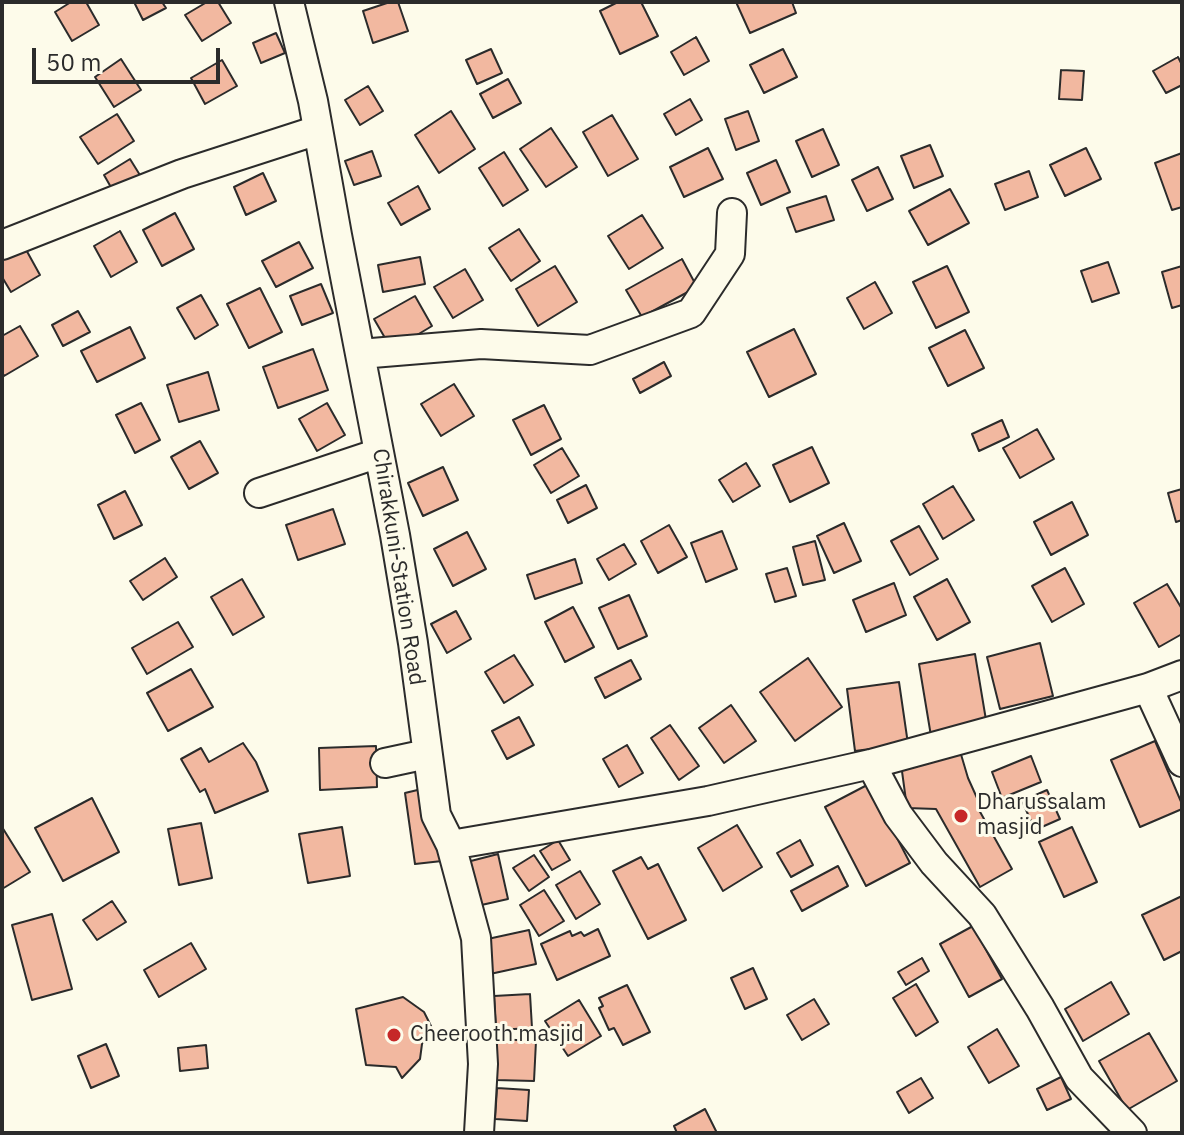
<!DOCTYPE html>
<html>
<head>
<meta charset="utf-8">
<style>
	body { margin:0 }
	#map { position:relative; width:1184px; height:1135px; overflow:hidden; background:#fdfbea; font-family:"IBM Plex Sans",sans-serif }
	canvas { display:block }
	.frame { position:absolute; inset:0; border:4px solid #2b2b2b; pointer-events:none }
	.scale { position:absolute; left:32px; top:48px; width:188px; height:36px; box-sizing:border-box; border:4px solid #2b2b2b; border-top:0; padding-left:10px; font-size:24px; line-height:28px; white-space:nowrap; color:#2b2b2b; -webkit-text-stroke:6px #fdfbea; paint-order:stroke }
</style>
</head>
<body>
<div id="map">
<canvas width="1184" height="1135"></canvas>
<div class="frame"></div>
<div class="scale">50 m</div>
</div>
<script>
const context = document.querySelector('canvas').getContext('2d');
context.lineJoin = 'round';
function fill(path, color) {
  context.fillStyle = color;
  context.fill(path, 'evenodd');
}
function toPath(rows) {
  const path = new Path2D();
  for (const r of rows) {
    path.moveTo(r[0], r[1]);
    for (let i = 2; i < r.length; i += 2) path.lineTo(r[i], r[i + 1]);
  }
  return path;
}
function trace(path, color, width, dash) {
  context.strokeStyle = color;
  context.lineWidth = width;
  context.lineCap = dash ? 'butt' : 'round';
  context.setLineDash(dash || []);
  context.stroke(path);
}
function write(font, color, halo, rows, align = 'center') {
  context.font = font + ' "IBM Plex Sans",sans-serif';
  context.lineWidth = 6;
  context.setLineDash([]);
  context.textBaseline = 'middle';
  context.strokeStyle = halo;
  context.fillStyle = color;
  for (const [text, x, y, turn = 0] of rows) {
    context.save();
    context.translate(x, y);
    context.rotate((+turn || 0) * Math.PI / 180);
    context.textAlign = isNaN(turn) ? turn : align;
    if (halo) context.strokeText(text, 0, 0);
    context.fillText(text, 0, 0);
    context.restore();
  }
}
const building = toPath([
	[71,2,86,2,99,25,72,41,55,12,71,2],
	[134,2,162,2,166,8,143,20,134,2],
	[207,2,218,2,231,23,202,41,185,15,207,2],
	[390,2,398,2,408,31,373,43,363,11,390,2],
	[618,2,641,2,658,36,620,54,600,11,618,2],
	[736,2,792,2,796,13,750,33,736,2],
	[276,33,285,53,261,63,253,43,276,33],
	[696,37,709,61,684,75,671,52,696,37],
	[491,49,502,73,477,84,466,60,491,49],
	[783,49,797,77,764,93,750,65,783,49],
	[1178,57,1182,65,1182,85,1166,93,1153,71,1178,57],
	[121,59,141,90,114,107,95,77,121,59],
	[222,60,237,86,205,104,191,78,222,60],
	[1061,70,1084,71,1082,100,1059,99,1061,70],
	[508,79,521,103,493,118,480,94,508,79],
	[368,86,383,111,360,125,345,100,368,86],
	[690,99,702,120,676,135,664,114,690,99],
	[451,111,475,149,439,173,415,135,451,111],
	[748,111,759,141,736,150,725,119,748,111],
	[117,114,134,141,98,164,80,137,117,114],
	[612,115,638,159,608,176,583,132,612,115],
	[551,128,577,167,546,187,520,149,551,128],
	[823,129,839,165,812,177,796,141,823,129],
	[930,145,943,176,914,188,901,156,930,145],
	[708,148,723,179,684,197,670,167,708,148],
	[1086,148,1101,179,1065,196,1050,165,1086,148],
	[372,151,381,176,354,185,345,161,372,151],
	[504,152,528,190,503,206,479,168,504,152],
	[1182,153,1182,207,1172,210,1155,163,1182,153],
	[130,159,143,180,116,196,104,175,130,159],
	[776,160,790,192,761,205,747,173,776,160],
	[878,167,893,199,867,211,852,180,878,167],
	[1029,171,1038,197,1005,210,995,184,1029,171],
	[263,173,276,201,246,215,234,187,263,173],
	[418,186,430,209,401,225,388,203,418,186],
	[950,189,969,223,928,245,909,211,950,189],
	[826,196,834,220,796,232,787,208,826,196],
	[175,213,194,249,162,266,143,230,175,213],
	[642,215,663,248,629,269,608,236,642,215],
	[519,229,540,261,511,281,489,248,519,229],
	[120,231,137,262,111,277,94,246,120,231],
	[299,242,313,268,276,287,262,261,299,242],
	[24,246,40,275,11,292,2,277,2,259,24,246],
	[420,257,425,284,383,292,378,265,420,257],
	[682,259,697,287,642,317,626,290,682,259],
	[1108,262,1119,293,1092,302,1081,271,1108,262],
	[555,266,577,302,538,326,516,289,555,266],
	[947,266,969,312,936,328,913,282,947,266],
	[1182,266,1182,305,1172,308,1162,272,1182,266],
	[465,269,483,300,453,318,434,287,465,269],
	[875,282,892,313,864,329,847,298,875,282],
	[321,284,333,313,302,325,290,296,321,284],
	[260,288,282,332,249,348,227,304,260,288],
	[201,295,218,325,195,339,177,308,201,295],
	[415,296,432,326,392,350,374,319,415,296],
	[78,311,90,332,63,346,52,325,78,311],
	[20,326,38,356,4,376,2,372,2,336,20,326],
	[130,327,145,358,97,382,81,351,130,327],
	[794,329,816,374,769,397,747,352,794,329],
	[965,330,984,368,948,386,929,348,965,330],
	[313,349,328,390,278,408,263,367,313,349],
	[664,362,671,376,640,393,633,379,664,362],
	[208,372,219,410,179,422,167,385,208,372],
	[454,384,474,416,441,436,421,404,454,384],
	[141,403,160,440,135,453,116,415,141,403],
	[327,403,345,435,317,451,299,419,327,403],
	[544,405,561,439,531,455,513,420,544,405],
	[1002,420,1009,437,979,451,972,434,1002,420],
	[1037,429,1054,459,1020,478,1003,448,1037,429],
	[200,441,218,473,189,489,171,457,200,441],
	[812,447,829,483,790,502,773,465,812,447],
	[562,448,579,476,551,493,534,465,562,448],
	[746,463,760,486,733,502,719,480,746,463],
	[443,467,458,500,423,516,408,483,443,467],
	[586,485,597,508,568,523,557,500,586,485],
	[953,486,974,520,943,539,923,504,953,486],
	[1182,489,1182,520,1176,522,1168,493,1182,489],
	[125,491,142,525,114,539,98,505,125,491],
	[1072,502,1088,535,1051,555,1034,522,1072,502],
	[333,509,345,544,298,560,286,525,333,509],
	[844,523,861,561,834,573,817,536,844,523],
	[669,525,687,557,658,573,641,541,669,525],
	[919,526,938,559,910,575,891,541,919,526],
	[722,531,737,569,706,582,691,543,722,531],
	[467,532,486,569,453,586,434,549,467,532],
	[815,541,825,580,803,585,793,547,815,541],
	[624,544,636,564,609,580,597,559,624,544],
	[165,558,177,577,143,600,130,581,165,558],
	[575,559,582,583,535,599,527,575,575,559],
	[787,568,796,596,775,602,766,574,787,568],
	[1065,568,1084,604,1052,622,1032,586,1065,568],
	[242,579,264,617,233,635,211,597,242,579],
	[947,579,970,622,937,640,914,597,947,579],
	[894,583,906,615,866,632,853,600,894,583],
	[1167,584,1182,609,1182,634,1159,647,1134,603,1167,584],
	[629,595,647,636,618,649,599,608,629,595],
	[573,607,594,647,565,662,545,622,573,607],
	[456,611,471,639,447,653,431,624,456,611],
	[178,622,193,647,147,674,132,648,178,622],
	[1040,643,1053,696,1000,709,987,657,1040,643],
	[975,654,987,726,931,736,919,664,975,654],
	[514,655,533,685,504,703,485,672,514,655],
	[808,658,842,707,795,741,760,692,808,658],
	[631,660,641,679,605,698,595,678,631,660],
	[191,669,213,707,168,731,147,693,191,669],
	[899,682,908,744,855,751,847,689,899,682],
	[731,705,756,741,724,763,699,728,731,705],
	[519,717,534,745,507,759,492,731,519,717],
	[670,725,699,766,679,780,651,738,670,725],
	[1155,741,1182,804,1182,809,1140,827,1111,760,1155,741],
	[243,743,256,762,268,791,215,813,205,789,200,792,181,759,201,748,209,762,243,743],
	[627,745,643,773,619,787,603,759,627,745],
	[376,746,377,787,320,790,319,748,376,746],
	[960,751,968,778,982,809,979,810,1012,869,980,887,936,809,907,808,901,764,960,751],
	[1031,756,1041,782,1002,798,992,772,1031,756],
	[869,784,910,863,866,886,825,807,869,784],
	[430,787,442,861,415,864,405,793,430,787],
	[1047,790,1060,819,1035,830,1022,801,1047,790],
	[92,798,119,852,63,881,35,828,92,798],
	[201,823,212,878,179,885,168,829,201,823],
	[737,825,762,867,723,891,698,848,737,825],
	[2,827,30,872,2,889,2,827],
	[342,827,350,876,308,883,299,834,342,827],
	[1072,827,1097,882,1064,897,1039,842,1072,827],
	[558,840,570,860,552,870,540,851,558,840],
	[800,840,813,865,791,877,777,853,800,840],
	[498,854,508,899,477,906,467,862,498,854],
	[534,855,549,877,529,891,513,868,534,855],
	[641,857,648,869,658,864,686,920,648,939,613,871,641,857],
	[838,866,848,886,802,911,791,891,838,866],
	[580,871,600,904,576,919,556,885,580,871],
	[544,890,564,921,539,936,520,905,544,890],
	[1182,896,1182,951,1164,960,1142,915,1182,896],
	[112,901,126,922,97,940,83,920,112,901],
	[52,914,72,989,32,1000,12,925,52,914],
	[973,926,1002,979,969,997,940,944,973,926],
	[598,929,610,956,557,980,541,944,570,931,572,936,581,932,584,936,598,929],
	[529,930,536,964,490,974,483,940,529,930],
	[191,943,206,969,159,997,144,970,191,943],
	[922,958,929,971,906,985,898,972,922,958],
	[753,968,767,999,745,1009,731,978,753,968],
	[1111,982,1129,1014,1083,1041,1065,1009,1111,982],
	[916,984,938,1022,916,1036,893,998,916,984],
	[627,985,650,1032,623,1045,614,1028,609,1030,599,1008,603,1006,599,998,627,985],
	[530,994,532,1028,496,1030,494,996,530,994],
	[403,997,424,1012,431,1026,422,1044,420,1059,402,1078,396,1067,366,1065,356,1009,403,997],
	[814,999,829,1024,802,1040,787,1015,814,999],
	[579,1000,601,1036,568,1056,545,1021,579,1000],
	[997,1029,1019,1066,989,1083,968,1047,997,1029],
	[1149,1033,1177,1081,1127,1110,1099,1061,1149,1033],
	[497,1039,536,1041,534,1081,495,1080,497,1039],
	[106,1044,119,1076,91,1088,78,1056,106,1044],
	[206,1045,208,1068,180,1071,178,1048,206,1045],
	[1061,1077,1071,1099,1047,1110,1037,1089,1061,1077],
	[921,1078,933,1098,909,1113,897,1092,921,1078],
	[497,1088,529,1090,527,1121,495,1119,497,1088],
	[705,1109,717,1133,677,1133,674,1126,705,1109]
]);
fill(building, '#f2b8a0');
trace(building, '#2b2b2b', 2);
const minor = toPath([
	[289,2,313,101,337,235,395,535,413,643,436,815,451,845,476,938,483,1064,479,1133],
	[2,245,182,174,318,130],
	[360,354,481,344,590,350,691,313,730,254,732,213],
	[259,493,379,453],
	[1148,688,1182,762],
	[385,763,427,754],
	[871,764,898,815,934,863,982,915,1040,1008,1079,1078,1132,1133],
	[451,845,708,801,871,764,1148,688,1182,675]
]);
trace(minor, '#2b2b2b', 32);
trace(minor, '#fdfbea', 28);
for (const [x, y, r, color] of [
	[961,816,8,"#c62828"],
	[394,1035,8,"#c62828"]
]) {
  const dot = new Path2D();
  dot.arc(x, y, r, 0, 2 * Math.PI);
  context.fillStyle = color;
  context.fill(dot);
  trace(dot, '#fdfbea', 3);
}
write('22px', '#2b2b2b', '#fdfbea', [
	["Chirakkuni-Station Road",398,567,81]
]);
write('22px', '#2b2b2b', '#fdfbea', [
	["Dharussalam",977,803],
	["masjid",977,828],
	["Cheerooth masjid",410,1035]
], 'left');
</script>
</body>
</html>
